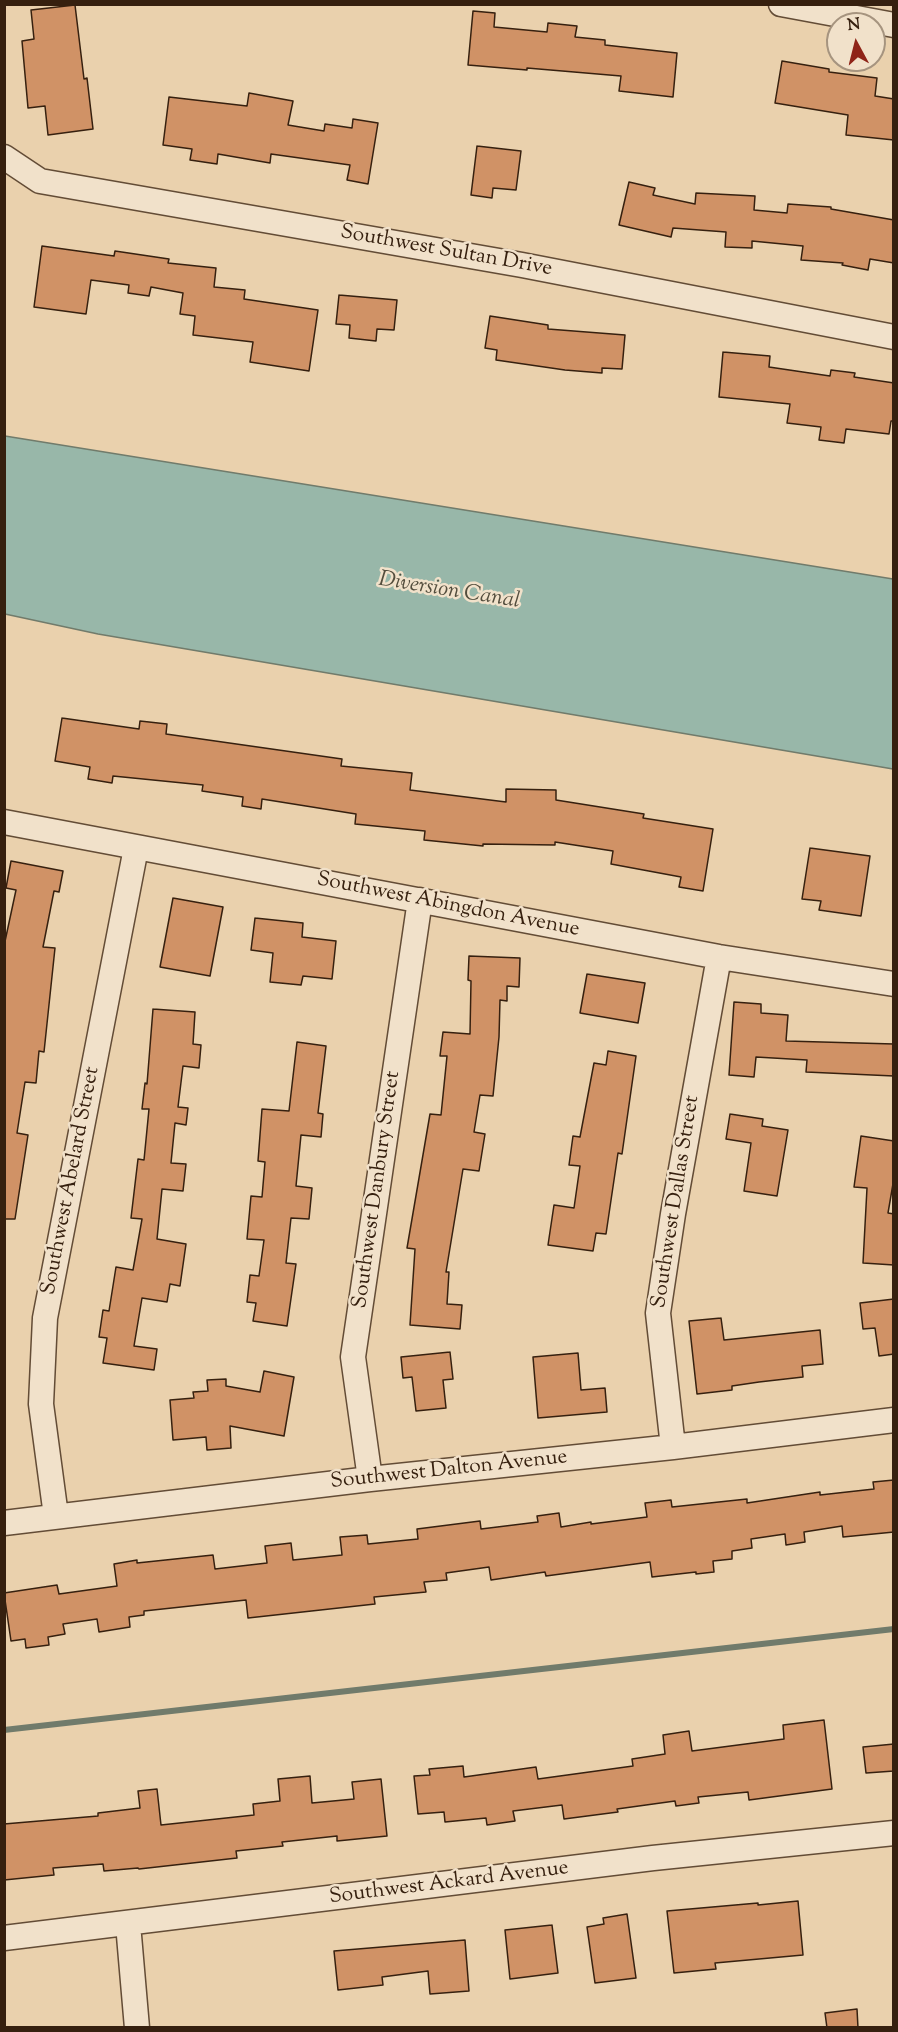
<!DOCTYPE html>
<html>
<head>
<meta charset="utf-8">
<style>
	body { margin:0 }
	#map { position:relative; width:898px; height:2032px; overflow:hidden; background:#ead1ad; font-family:"Sorts Mill Goudy",serif }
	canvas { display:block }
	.frame { position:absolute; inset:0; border:6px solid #36200f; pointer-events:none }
	.north { position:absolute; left:826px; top:12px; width:60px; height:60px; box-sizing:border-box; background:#f1e1ca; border:2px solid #a6947f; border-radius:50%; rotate:353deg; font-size:16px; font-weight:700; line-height:24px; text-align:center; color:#36200f }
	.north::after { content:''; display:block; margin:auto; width:21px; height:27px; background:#8f2418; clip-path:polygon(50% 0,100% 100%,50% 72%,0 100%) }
</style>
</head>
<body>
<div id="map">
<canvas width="898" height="2032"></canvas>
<div class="frame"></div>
<div class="north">N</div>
</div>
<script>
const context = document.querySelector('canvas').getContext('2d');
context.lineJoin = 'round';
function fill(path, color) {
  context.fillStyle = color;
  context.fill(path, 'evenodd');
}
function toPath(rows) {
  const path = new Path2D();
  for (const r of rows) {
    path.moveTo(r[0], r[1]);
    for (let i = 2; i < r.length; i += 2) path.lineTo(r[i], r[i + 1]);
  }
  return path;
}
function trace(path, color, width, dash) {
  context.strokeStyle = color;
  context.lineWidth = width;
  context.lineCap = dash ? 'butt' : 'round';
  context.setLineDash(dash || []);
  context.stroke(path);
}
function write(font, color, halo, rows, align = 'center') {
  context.font = font + ' "Sorts Mill Goudy",serif';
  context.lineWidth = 5;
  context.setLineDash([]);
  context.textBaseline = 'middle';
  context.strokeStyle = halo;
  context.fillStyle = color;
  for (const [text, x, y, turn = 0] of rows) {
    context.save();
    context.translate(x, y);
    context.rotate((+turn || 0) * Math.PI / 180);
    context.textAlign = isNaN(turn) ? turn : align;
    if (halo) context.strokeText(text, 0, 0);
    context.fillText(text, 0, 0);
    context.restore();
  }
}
const water = toPath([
	[5,436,893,579,893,769,98,634,5,614,5,436]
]);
fill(water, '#98b7a9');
trace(water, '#717b6b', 1.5);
trace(toPath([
	[4,1730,894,1629]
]), '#717b6b', 6);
const building = toPath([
	[75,5,84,79,87,78,93,129,48,135,45,106,28,108,22,41,34,39,31,10,75,5],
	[473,11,495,13,494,27,547,32,548,23,577,26,575,37,605,40,605,45,677,53,673,97,619,91,621,76,527,68,527,70,468,65,473,11],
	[782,61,829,69,829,72,877,78,875,96,894,99,894,140,846,135,848,115,775,103,782,61],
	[249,93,293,101,288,125,324,131,325,124,352,128,353,119,378,123,368,184,347,180,350,165,271,154,270,163,218,154,217,164,190,160,192,149,163,145,169,97,247,106,249,93],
	[477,146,521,151,516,190,493,188,492,198,471,195,477,146],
	[629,182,655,188,653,195,695,204,696,193,755,196,754,210,787,213,788,204,831,207,831,209,894,220,894,263,870,259,868,270,842,265,843,263,801,260,803,246,752,241,752,248,725,247,726,232,673,228,671,237,619,225,629,182],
	[42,246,114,256,115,251,169,259,168,263,216,268,214,287,245,290,244,299,318,310,309,371,250,362,253,342,193,335,195,316,180,314,183,293,151,287,149,296,128,293,129,285,91,280,86,314,34,307,42,246],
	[339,295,397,300,394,330,377,329,376,341,349,338,350,325,336,324,339,295],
	[490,316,548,325,548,329,625,335,622,369,602,368,602,373,565,370,496,360,497,350,485,348,490,316],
	[723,352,770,356,769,367,830,376,831,370,855,373,854,377,894,383,894,421,891,421,889,434,846,429,844,443,819,440,821,427,787,423,790,404,719,397,723,352],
	[62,718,139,729,140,721,167,724,166,734,342,759,341,766,412,773,410,790,506,802,506,789,556,790,556,800,644,814,643,818,713,829,703,891,679,887,681,877,611,864,613,851,555,842,555,845,483,844,483,846,424,840,425,831,355,824,356,814,262,799,261,809,242,806,243,797,202,791,203,785,113,776,112,783,88,779,90,767,55,761,62,718],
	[810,848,870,856,861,916,819,910,821,901,802,899,810,848],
	[11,861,63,871,59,892,54,891,43,947,55,948,44,1052,39,1051,36,1083,25,1082,17,1133,28,1135,15,1219,4,1219,4,946,16,890,6,888,11,861],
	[173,898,223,907,210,976,160,967,173,898],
	[255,918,303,923,302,937,336,941,332,979,303,976,301,985,270,982,273,953,251,950,255,918],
	[469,956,520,958,519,987,507,986,507,1001,500,1000,499,1037,493,1096,480,1095,474,1132,485,1134,479,1171,463,1169,446,1272,449,1272,447,1304,462,1305,460,1329,410,1325,415,1249,407,1248,430,1114,441,1115,447,1056,440,1056,443,1032,470,1034,471,981,468,980,469,956],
	[587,974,645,983,638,1023,580,1013,587,974],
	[734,1002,761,1004,761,1013,788,1015,786,1041,894,1044,894,1076,806,1072,807,1060,756,1057,754,1077,729,1075,734,1002],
	[153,1009,195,1012,193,1044,201,1045,199,1068,183,1066,178,1107,188,1108,186,1125,175,1123,171,1163,186,1164,183,1191,162,1189,157,1239,186,1244,180,1286,170,1284,167,1302,142,1298,134,1346,157,1349,154,1370,103,1363,107,1338,99,1337,103,1310,109,1311,116,1267,133,1270,142,1219,131,1218,138,1159,144,1160,149,1109,142,1109,145,1083,147,1084,153,1009],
	[297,1042,326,1046,318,1113,323,1114,321,1137,301,1135,296,1186,312,1188,309,1219,291,1218,286,1263,296,1264,287,1326,253,1321,256,1303,247,1302,250,1275,259,1276,264,1240,247,1239,251,1196,262,1197,265,1162,258,1161,262,1109,289,1111,297,1042],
	[608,1051,636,1056,622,1154,618,1153,606,1234,596,1233,593,1251,548,1245,554,1205,574,1208,580,1166,569,1165,573,1136,580,1137,594,1063,606,1065,608,1051],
	[730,1114,763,1119,762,1126,788,1130,777,1196,744,1191,751,1143,726,1139,730,1114],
	[861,1136,894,1141,894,1178,888,1213,894,1214,894,1265,863,1263,867,1188,854,1187,861,1136],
	[894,1299,894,1354,879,1356,875,1328,863,1329,860,1303,894,1299],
	[721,1318,724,1340,820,1330,823,1364,802,1366,803,1377,759,1382,732,1386,732,1390,697,1394,689,1321,721,1318],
	[450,1352,453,1379,443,1380,446,1408,416,1411,412,1377,403,1378,401,1357,450,1352],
	[578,1353,581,1390,605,1388,607,1412,538,1418,533,1357,578,1353],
	[264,1371,294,1377,284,1436,230,1426,231,1448,207,1450,206,1437,173,1440,170,1400,194,1398,193,1392,208,1391,207,1380,226,1379,226,1386,260,1392,264,1371],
	[894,1480,894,1532,843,1537,842,1526,804,1532,805,1542,786,1545,785,1534,751,1539,752,1548,732,1551,732,1559,713,1561,714,1572,696,1574,696,1572,652,1577,650,1562,546,1576,545,1572,491,1580,489,1567,446,1573,447,1580,424,1582,426,1592,374,1597,375,1604,248,1618,246,1600,144,1611,144,1615,129,1617,130,1627,99,1632,97,1619,63,1624,65,1634,48,1637,49,1645,26,1648,25,1639,11,1641,4,1593,57,1585,59,1594,117,1586,114,1564,137,1560,137,1563,213,1555,215,1569,267,1563,265,1546,291,1543,293,1560,342,1555,340,1537,367,1535,368,1544,418,1539,417,1529,480,1521,481,1529,538,1522,537,1516,559,1513,561,1527,591,1522,591,1524,647,1517,645,1503,671,1500,672,1507,747,1499,747,1503,820,1492,820,1495,874,1489,873,1482,894,1480],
	[824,1720,832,1789,749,1800,748,1792,698,1797,699,1803,676,1806,675,1801,617,1809,618,1812,564,1819,562,1805,513,1811,515,1821,487,1825,486,1818,445,1822,444,1812,418,1814,414,1776,430,1775,429,1769,463,1766,464,1777,536,1767,538,1779,633,1766,632,1759,665,1754,663,1735,689,1731,692,1751,784,1739,783,1725,824,1720],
	[894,1744,894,1771,866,1773,863,1747,894,1744],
	[310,1776,312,1803,354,1799,352,1782,381,1779,387,1836,337,1841,337,1836,282,1842,283,1846,236,1851,237,1858,139,1869,138,1868,104,1871,103,1864,53,1868,54,1875,4,1880,4,1824,98,1816,98,1813,140,1808,138,1791,157,1789,161,1825,254,1815,253,1804,280,1801,278,1779,310,1776],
	[798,1901,803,1955,715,1963,716,1969,674,1973,667,1911,758,1903,758,1905,798,1901],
	[627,1914,636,1978,595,1983,587,1927,604,1924,603,1918,627,1914],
	[552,1925,558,1973,510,1979,505,1930,552,1925],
	[465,1940,469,1991,430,1994,428,1971,382,1977,383,1985,338,1990,334,1951,465,1940],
	[857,2009,858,2028,827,2028,825,2013,857,2009]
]);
fill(building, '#d09266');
trace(building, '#36200f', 1.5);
const street = toPath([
	[781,4,894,25],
	[4,157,40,181,522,265,894,337],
	[4,822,719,957,894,984],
	[673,1447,658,1313,673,1214,719,957],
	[370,1479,353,1357,420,900],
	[56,1516,41,1404,45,1318,136,848],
	[4,1523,370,1479,673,1447,894,1420],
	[128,1924,137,2028],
	[4,1938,653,1858,894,1833]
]);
trace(street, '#634c36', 27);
trace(street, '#f1e1ca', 24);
write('21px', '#36200f', '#f1e1ca', [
	["Southwest Sultan Drive",446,252,10],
	["Southwest Abingdon Avenue",448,906,11],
	["Southwest Abelard Street",72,1181,-79],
	["Southwest Danbury Street",378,1190,-82],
	["Southwest Dallas Street",677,1202,-81],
	["Southwest Dalton Avenue",449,1471,-6],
	["Southwest Ackard Avenue",449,1884,-7]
]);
write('italic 22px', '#534d3d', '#f1e1ca', [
	["Diversion Canal",449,592,9]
]);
</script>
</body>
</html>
